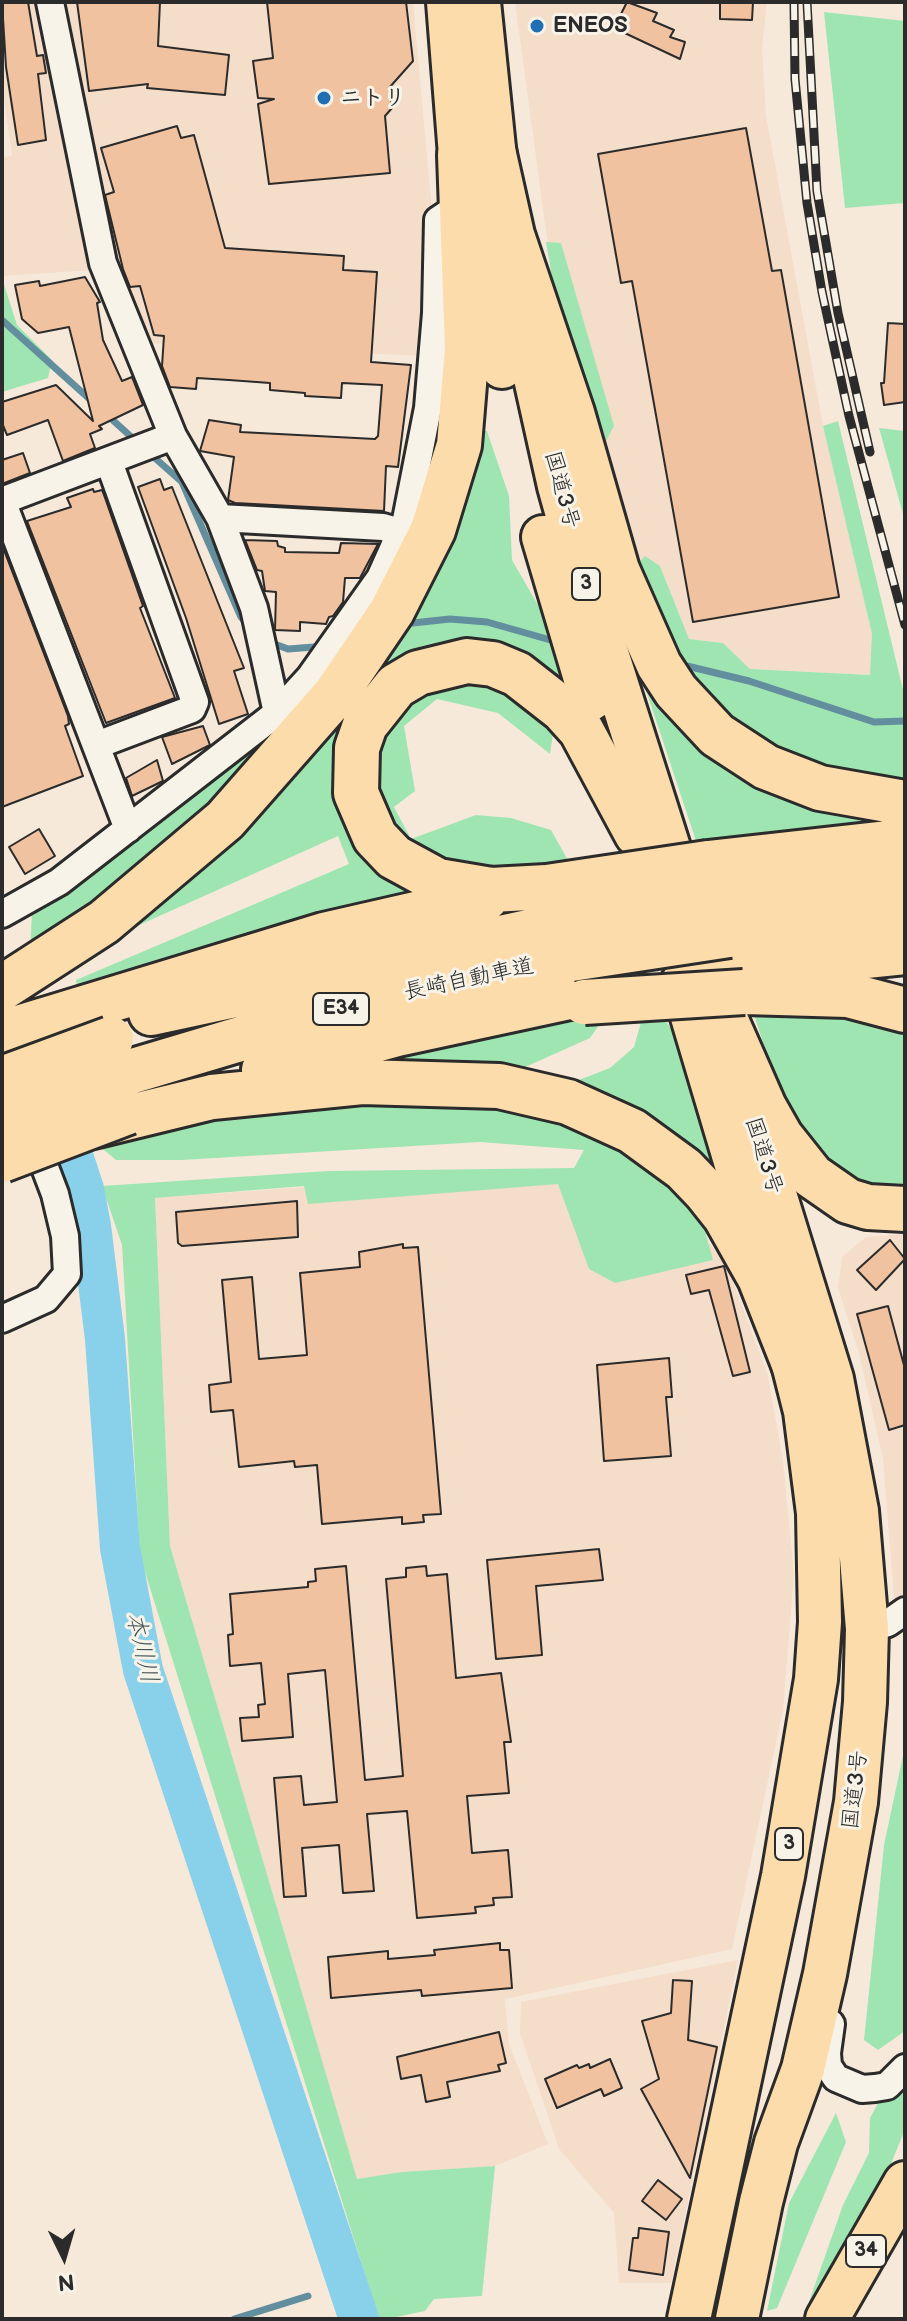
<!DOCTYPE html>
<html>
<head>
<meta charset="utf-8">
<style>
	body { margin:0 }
	#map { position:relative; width:907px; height:2321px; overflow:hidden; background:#f6e9da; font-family:"Balsamiq Sans",sans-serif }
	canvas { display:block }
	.frame { position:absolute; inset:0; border:4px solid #2b2b2b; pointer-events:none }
	.north { position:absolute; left:24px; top:2217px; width:80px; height:80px; -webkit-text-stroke:6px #f7f3e8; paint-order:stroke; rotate:175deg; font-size:22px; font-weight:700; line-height:32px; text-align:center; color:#2b2b2b }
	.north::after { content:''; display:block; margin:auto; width:28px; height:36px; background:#2b2b2b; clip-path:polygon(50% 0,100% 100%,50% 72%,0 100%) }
</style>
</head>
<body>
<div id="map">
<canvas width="907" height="2321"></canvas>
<div class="frame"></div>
<div class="north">N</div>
</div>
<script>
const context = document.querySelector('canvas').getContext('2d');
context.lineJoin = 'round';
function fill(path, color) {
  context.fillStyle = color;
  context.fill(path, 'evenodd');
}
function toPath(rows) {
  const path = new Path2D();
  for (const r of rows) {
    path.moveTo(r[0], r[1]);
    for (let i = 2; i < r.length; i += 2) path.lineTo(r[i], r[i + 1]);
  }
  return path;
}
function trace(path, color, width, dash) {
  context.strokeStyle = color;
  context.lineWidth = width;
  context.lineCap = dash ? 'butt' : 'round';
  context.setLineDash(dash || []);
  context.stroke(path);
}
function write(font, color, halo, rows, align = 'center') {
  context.font = font + ' "Balsamiq Sans","Klee One",sans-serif';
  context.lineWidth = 6;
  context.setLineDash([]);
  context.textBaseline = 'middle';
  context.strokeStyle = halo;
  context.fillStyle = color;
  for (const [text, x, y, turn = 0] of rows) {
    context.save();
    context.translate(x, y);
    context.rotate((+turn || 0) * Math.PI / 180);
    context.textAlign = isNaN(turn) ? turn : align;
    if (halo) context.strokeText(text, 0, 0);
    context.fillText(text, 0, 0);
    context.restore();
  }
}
fill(toPath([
	[2,2,413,2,431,201,422,356,147,343,108,269,2,276,2,158,12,155,2,84],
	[515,2,767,2,762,48,766,116,823,426,872,634,871,675,750,669,723,643,689,639,660,566,645,556,638,563,606,441,553,283],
	[574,1168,610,1262,710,1244,726,1263,768,1376,783,1461,794,1574,783,1710,732,1949,505,1999,509,2044,548,2144,495,2166,402,2172,357,2180,170,1546,155,1198],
	[905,1234,905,1596,894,1598,883,1459,859,1353,838,1288,842,1257,866,1237],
	[738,1960,671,2283,619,2283,614,2213,559,2149,520,2033,521,2002]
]), '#f4ddc9');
fill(toPath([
	[824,12,905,21,905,203,845,208],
	[546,242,561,243,614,426,606,441,553,283],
	[2,278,17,325,52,360,48,378,2,392],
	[838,421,905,698,905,782,870,781,763,741,685,677,638,563,645,556,660,566,689,639,723,643,750,669,870,675,872,634,823,426],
	[879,428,905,431,905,521],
	[474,431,487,431,509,496,512,560,550,626,549,638,568,696,425,657,339,784,436,895,78,993,76,980,349,864,338,836,108,939,202,859],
	[640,672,905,828,698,847],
	[455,677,505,685,555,720,550,754,498,713,437,699,404,726,415,791,394,807,411,839,476,815,511,818,551,830,573,869,490,877,398,844,375,805,372,763,385,723,413,694],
	[324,679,198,819,30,953,32,912],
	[753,1012,845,1013,905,1029,905,1190,869,1191,825,1165,785,1109],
	[604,1018,590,1038,523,1068,312,1070,513,1026],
	[642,1019,665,1020,681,1043,725,1181,571,1083,610,1068,634,1047],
	[306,1100,547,1108,605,1132,697,1202,713,1260,615,1283,589,1269,558,1184,308,1204,304,1186,155,1198,170,1546,357,2179,402,2172,495,2166,482,2296,434,2299,425,2311,386,2319,379,2319,140,1556,122,1245,102,1186,328,1171,574,1168,584,1150,480,1142,182,1160,116,1160,98,1145,177,1123],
	[905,1746,905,2031,878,2050,864,2040,884,1845],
	[905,2093,905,2129,873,2209,805,2313,843,2205,869,2153,870,2118,879,2101],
	[836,2113,846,2142,777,2308,767,2311,789,2203]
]), '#9fe5b2');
trace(toPath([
	[2,320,94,403],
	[106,414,138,443],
	[147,451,182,482,241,617,248,625],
	[413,623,450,619,487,622,554,641],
	[269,642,288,649,314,647],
	[687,666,749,681,874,722,905,721],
	[234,2319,308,2296]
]), '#638e9e', 7);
trace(toPath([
	[57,1107,84,1189,91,1226,105,1339,120,1548,143,1670,359,2319]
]), '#89d0eb', 40);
const building = toPath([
	[2,2,28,2,37,56,43,55,46,73,38,74,46,140,18,145,6,67,2,2],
	[77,2,160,2,158,46,229,55,225,95,147,88,148,84,89,91,77,2],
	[267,2,406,2,413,61,389,88,392,108,385,116,390,173,269,184,258,104,274,99,258,98,253,61,273,58,267,2],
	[627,2,657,13,653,21,674,30,670,37,685,42,680,59,614,28,627,2],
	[720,2,753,2,752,20,720,19,720,2],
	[177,126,181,138,194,135,225,248,344,256,343,270,377,272,371,362,411,365,398,467,386,466,384,511,235,503,228,500,234,457,200,451,209,420,241,425,240,432,375,439,378,436,382,385,342,383,341,398,305,396,305,393,270,390,270,383,229,380,197,378,196,389,170,387,162,366,164,336,154,335,140,286,130,287,123,269,105,195,114,192,101,148,177,126],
	[746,128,772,271,781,270,839,597,693,622,632,281,621,283,598,154,746,128],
	[85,277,100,302,97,303,103,340,122,381,132,377,143,405,99,426,102,429,90,434,95,448,63,461,48,420,7,435,2,423,2,402,56,385,93,421,69,327,38,333,22,319,15,285,39,281,40,286,85,277],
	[888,323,905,324,905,402,884,405,881,383,884,383,888,323],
	[23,453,30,473,2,484,2,460,23,453],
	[160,479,164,490,172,487,244,668,234,671,248,714,219,724,186,618,138,487,160,479],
	[93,489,94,492,102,490,104,495,143,606,140,608,175,698,106,723,27,521,71,507,67,498,93,489],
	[245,540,277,541,278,546,285,548,285,552,339,553,341,543,378,544,360,578,345,578,343,602,333,616,329,617,326,624,300,622,300,631,275,630,276,592,265,591,262,571,257,570,245,540],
	[2,545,68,716,69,724,65,726,83,776,2,807,2,545],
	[203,726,210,745,172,764,162,737,203,726],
	[157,760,163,781,132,796,126,778,157,760],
	[39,829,55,856,25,874,9,847,39,829],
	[297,1201,298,1237,182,1246,178,1243,176,1212,297,1201],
	[890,1240,905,1259,876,1290,857,1270,890,1240],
	[403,1244,403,1248,418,1247,441,1514,423,1515,424,1522,402,1524,402,1517,322,1524,317,1465,295,1467,294,1461,239,1467,233,1410,211,1412,209,1385,231,1382,222,1280,252,1277,259,1359,307,1355,300,1273,360,1267,359,1252,403,1244],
	[724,1266,750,1372,733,1376,709,1290,691,1294,686,1275,724,1266],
	[888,1306,905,1369,905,1425,889,1430,857,1314,888,1306],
	[669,1358,672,1397,666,1397,671,1456,604,1461,597,1365,669,1358],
	[599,1549,603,1580,536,1586,542,1655,496,1659,487,1560,599,1549],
	[346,1566,365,1780,403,1776,386,1579,406,1577,406,1568,426,1566,427,1576,447,1574,456,1678,501,1673,511,1742,504,1742,509,1793,467,1796,472,1853,508,1850,512,1897,493,1898,494,1905,475,1907,476,1913,417,1918,407,1811,367,1814,374,1891,343,1893,339,1845,302,1848,306,1896,284,1897,274,1778,301,1776,304,1805,337,1802,325,1670,288,1674,293,1737,242,1741,240,1718,259,1717,258,1705,265,1704,261,1663,230,1666,228,1635,233,1634,230,1594,308,1587,308,1582,316,1581,315,1569,346,1566],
	[500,1943,500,1950,509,1950,512,1988,422,1996,421,1990,331,1998,328,1957,388,1951,388,1959,435,1955,434,1950,500,1943],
	[673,1980,692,1981,688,2040,717,2047,690,2178,641,2089,659,2079,642,2021,671,2013,673,1980],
	[499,2032,506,2063,498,2065,500,2071,447,2082,450,2097,426,2102,421,2075,401,2079,397,2057,499,2032],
	[610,2059,622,2088,604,2096,601,2089,557,2108,545,2079,577,2065,579,2068,589,2064,590,2068,610,2059],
	[658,2180,682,2199,666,2220,642,2201,658,2180],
	[639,2228,669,2232,663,2275,629,2270,633,2238,638,2238,639,2228]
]);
fill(building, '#f1c2a0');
trace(building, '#2b2b2b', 2);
const minor = toPath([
	[220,518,383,527,400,532],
	[277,713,310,677,380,578,406,520,428,408,436,313,438,220,462,204],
	[97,745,192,709,195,702,109,462],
	[128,829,4,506,7,499,173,436],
	[2,914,59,882,277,713,254,608,220,518,173,436,103,263,50,2],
	[2,1319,46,1299,67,1274,65,1236,55,1194,33,1136],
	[867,1629,888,1623,905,1611],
	[831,2024,827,2053,828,2066,836,2078,862,2089,875,2088,887,2086,905,2068]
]);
const trunk = toPath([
	[448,2,460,155,502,367],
	[479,2,498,187],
	[515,288,559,486,594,612,726,1027],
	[543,537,591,699],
	[682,983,767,1269],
	[689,2319,783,1876,816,1679,820,1622,818,1513,805,1411,784,1328],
	[737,2319,761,2202,776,2143,803,2069,825,1974,856,1802,865,1702,867,1629,857,1511,832,1379,742,1087],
	[827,2319,905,2183]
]);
const motorway = toPath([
	[493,150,512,235,572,413,617,570,659,665,676,691,717,735,766,767,820,788,905,803],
	[708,863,905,841],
	[547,887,491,890,438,881,394,857,375,837,356,793,357,748,365,725,396,686,418,673,467,661,493,664,517,674,563,710,581,730,637,834],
	[714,898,905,878],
	[729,935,905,916],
	[739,969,905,952],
	[2,988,104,922,225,820,335,695,392,611,433,530,459,445,467,348,460,155],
	[745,992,848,995,905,1010],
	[720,1007,764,1107,781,1137,812,1176,848,1201,868,1207,905,1209],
	[151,1013,561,925],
	[2,1033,324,935,486,898],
	[264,1070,397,1034,583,994],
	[116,1076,361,1003,571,959],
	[93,1126,212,1097,362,1082,499,1086,568,1102,632,1131,684,1169,706,1192,725,1216,760,1278,794,1364]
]);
trace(minor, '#2b2b2b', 32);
trace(trunk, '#2b2b2b', 48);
trace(motorway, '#2b2b2b', 50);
trace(minor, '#f7f3e8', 26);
trace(trunk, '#fddcac', 42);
trace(motorway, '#fddcac', 44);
const rail = toPath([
	[794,2,795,79,807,203,822,292,849,416,905,625],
	[807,2,817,191,838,313,870,452]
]);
trace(rail, '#2b2b2b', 9);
trace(rail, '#f7f3e8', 6, [18]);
const motorwayBridge = toPath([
	[547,887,708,863],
	[561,925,714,898],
	[571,959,729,935],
	[584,1002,744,992],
	[2,1079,111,1039],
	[2,1119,116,1076],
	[2,1160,128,1112]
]);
trace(motorwayBridge, '#2b2b2b', 50, []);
trace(motorwayBridge, '#fddcac', 44);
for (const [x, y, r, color] of [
	[537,26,8,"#1f6fb2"],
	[324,98,8,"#1f6fb2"]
]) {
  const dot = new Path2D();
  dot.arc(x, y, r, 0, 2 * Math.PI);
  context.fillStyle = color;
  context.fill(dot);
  trace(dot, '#f7f3e8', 3);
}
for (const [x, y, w] of [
	[586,584,28],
	[341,1009,56],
	[789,1844,28],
	[866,2251,40]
]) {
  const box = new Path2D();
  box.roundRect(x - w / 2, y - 16, w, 32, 6);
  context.fillStyle = '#f7f3e8';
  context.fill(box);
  trace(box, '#2b2b2b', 2);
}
write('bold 20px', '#2b2b2b', null, [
	["3",586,584],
	["E34",341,1009],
	["3",789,1844],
	["34",866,2251]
]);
write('bold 22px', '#2b2b2b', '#f7f3e8', [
	["ENEOS",553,26],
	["ニトリ",340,98]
], 'left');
write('22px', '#2b2b2b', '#f7f3e8', [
	["国道3号",561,490,75],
	["長崎自動車道",469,980,-12],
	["国道3号",763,1156,73],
	["国道3号",856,1790,-83]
]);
write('italic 24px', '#42545b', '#f7f3e8', [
	["本川川",141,1648,77]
]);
</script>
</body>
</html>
